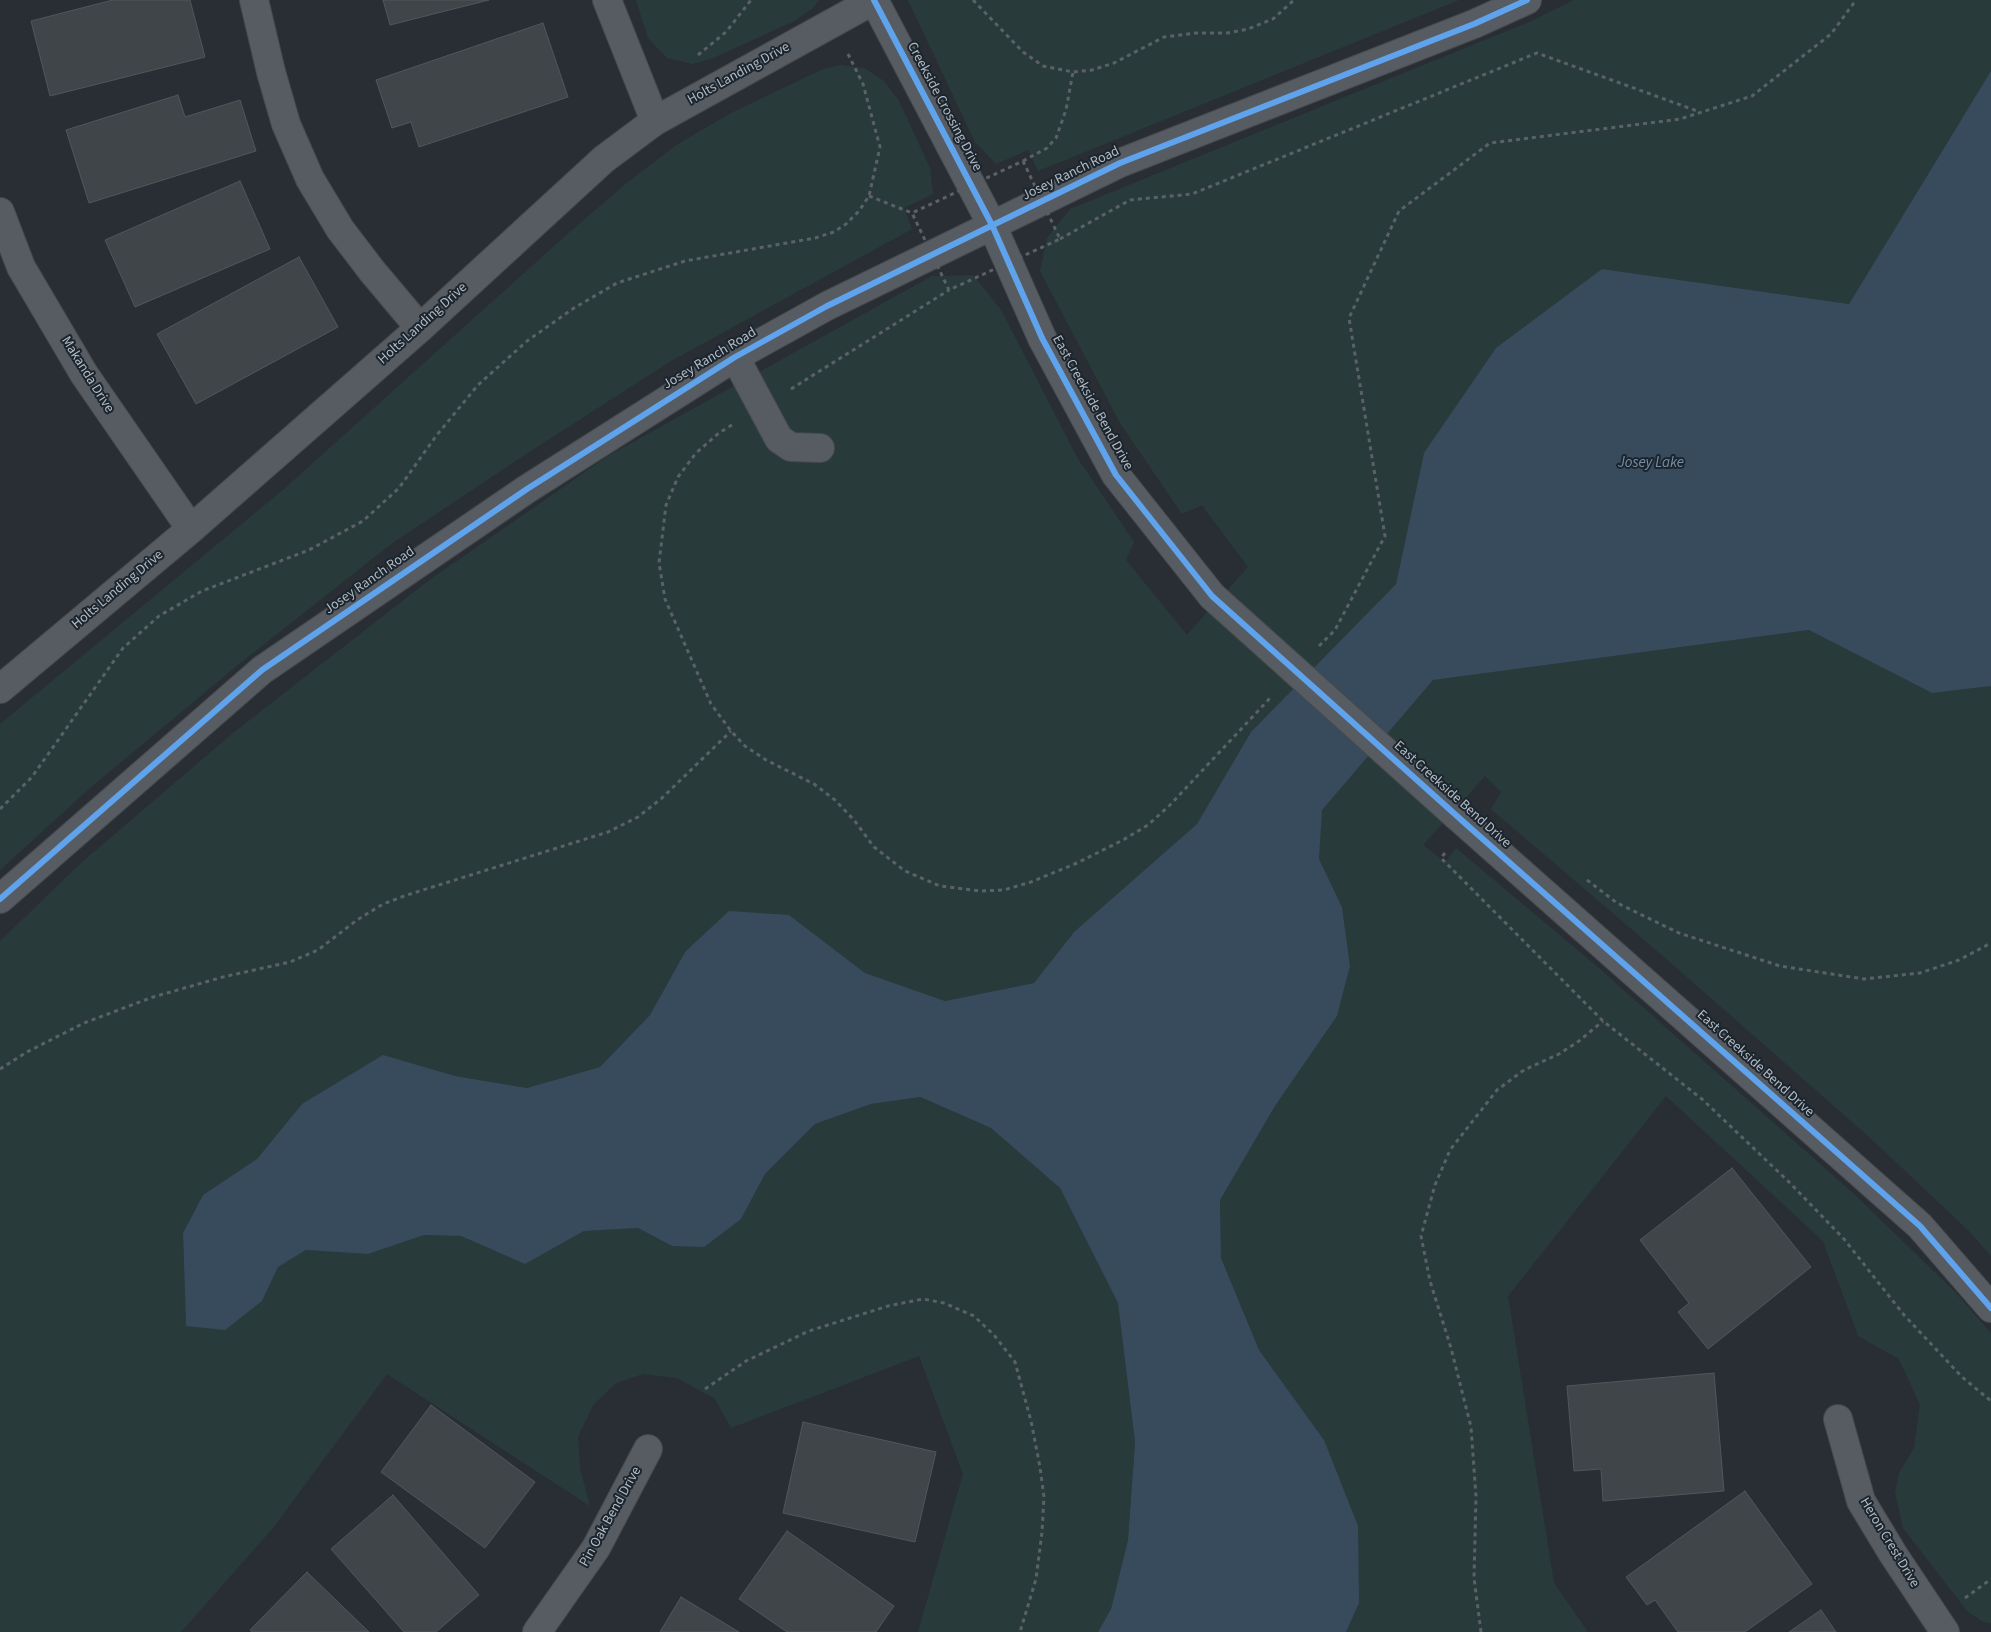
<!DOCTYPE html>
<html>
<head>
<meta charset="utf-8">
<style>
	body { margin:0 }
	canvas { display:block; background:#282e33 }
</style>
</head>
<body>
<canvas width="1991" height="1632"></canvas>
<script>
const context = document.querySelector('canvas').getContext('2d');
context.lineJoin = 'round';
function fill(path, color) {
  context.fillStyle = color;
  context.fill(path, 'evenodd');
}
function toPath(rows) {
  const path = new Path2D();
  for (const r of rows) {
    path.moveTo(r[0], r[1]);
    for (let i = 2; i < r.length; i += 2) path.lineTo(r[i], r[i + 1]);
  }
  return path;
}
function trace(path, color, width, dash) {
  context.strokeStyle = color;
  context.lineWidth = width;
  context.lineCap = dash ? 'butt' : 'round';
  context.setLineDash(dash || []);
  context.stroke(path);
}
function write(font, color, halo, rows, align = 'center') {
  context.font = font + ' "Source Sans 3",sans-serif';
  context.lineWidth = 4;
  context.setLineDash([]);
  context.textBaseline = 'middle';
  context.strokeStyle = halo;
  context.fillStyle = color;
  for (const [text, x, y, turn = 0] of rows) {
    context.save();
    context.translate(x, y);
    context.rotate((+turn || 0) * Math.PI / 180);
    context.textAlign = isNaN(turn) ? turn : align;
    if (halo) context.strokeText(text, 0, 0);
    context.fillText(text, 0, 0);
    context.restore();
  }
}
fill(toPath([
	[636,0,819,0,813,8,794,21,713,58,693,64,667,58,648,38],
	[908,0,1459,0,1038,171,1028,150,996,164,975,142],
	[1574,0,1991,0,1991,71,1849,304,1602,269,1424,453,1396,584,1251,732,1197,824,1074,932,1034,983,945,1001,865,973,789,915,685,952,650,1015,600,1067,527,1088,455,1076,302,1104,257,1159,203,1195,183,1233,186,1326,262,1301,278,1267,306,1250,368,1254,424,1235,461,1236,525,1264,584,1231,638,1228,672,1246,741,1219,765,1174,815,1124,871,1104,919,1097,991,1128,1060,1188,1118,1303,1135,1442,1128,1540,1111,1609,1098,1632,918,1632,963,1474,919,1356,731,1428,715,1399,677,1378,643,1374,616,1383,593,1405,578,1437,580,1469,590,1506,387,1374,272,1529,181,1632,0,1632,0,941,81,863,233,733,428,581,608,456,932,276,973,275,1001,310,1078,459,1134,542,1126,560,1187,635,1248,567,1202,505,1182,514,1120,423,1040,271,1047,238,1070,209,1529,22],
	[841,65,864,68,884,81,899,101,930,168,933,194,904,208,912,229,671,361,523,456,391,544,239,664,91,787,0,870,0,724,284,489,563,238,629,181,678,144,731,113,823,69],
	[1809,630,1932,693,1991,686,1991,1256,1969,1231,1867,1135,1663,956,1491,809,1501,792,1485,776,1423,845,1445,862,1456,848,1593,963,1854,1194,1955,1292,1991,1333,1991,1623,1984,1622,1968,1612,1903,1528,1895,1492,1899,1473,1914,1448,1920,1405,1899,1359,1858,1336,1823,1241,1666,1096,1508,1296,1554,1583,1588,1632,1346,1632,1359,1603,1324,1440,1259,1350,1221,1258,1220,1200,1275,1106,1337,1016,1350,966,1342,907,1319,859,1321,810,1432,680]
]), '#283b3a');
fill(toPath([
	[1991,71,1991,686,1932,693,1809,630,1433,680,1322,810,1319,859,1342,907,1350,966,1337,1016,1275,1106,1220,1200,1221,1258,1259,1350,1324,1440,1358,1526,1359,1603,1346,1632,1098,1632,1111,1609,1128,1540,1135,1442,1118,1303,1060,1188,991,1128,920,1097,871,1104,815,1124,765,1174,741,1219,704,1247,672,1246,638,1228,584,1231,525,1264,461,1236,424,1235,368,1254,306,1250,278,1267,262,1301,225,1330,186,1326,183,1233,203,1195,257,1159,302,1104,383,1055,455,1076,527,1088,600,1067,650,1015,685,952,729,911,789,915,865,973,945,1001,1034,983,1074,932,1197,824,1251,732,1396,584,1424,453,1496,348,1602,269,1849,304]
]), '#374b5d');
const building = toPath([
	[113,0,190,0,205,57,50,96,31,21,113,0],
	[383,0,489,0,390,25,383,0],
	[543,23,568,97,419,147,411,122,392,128,376,80,543,23],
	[178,95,185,117,240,100,256,151,89,203,66,130,178,95],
	[240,181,270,249,135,307,105,240,240,181],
	[299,257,338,327,196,404,157,334,299,257],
	[1732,1168,1811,1267,1708,1349,1678,1312,1689,1303,1640,1240,1732,1168],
	[1714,1373,1724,1491,1603,1501,1601,1469,1574,1471,1567,1386,1714,1373],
	[431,1405,535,1482,485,1548,381,1472,431,1405],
	[803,1422,936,1452,915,1542,783,1513,803,1422],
	[1745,1491,1812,1584,1745,1632,1678,1632,1655,1600,1647,1605,1626,1577,1745,1491],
	[393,1495,479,1595,436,1632,404,1632,331,1549,393,1495],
	[787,1531,894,1606,876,1632,787,1632,739,1599,787,1531],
	[307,1572,369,1632,252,1632,250,1630,307,1572],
	[681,1597,739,1632,660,1632,681,1597],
	[1821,1610,1836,1632,1789,1632,1821,1610]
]);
fill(building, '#40454a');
trace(building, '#50565b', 1);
const minor = toPath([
	[254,0,271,72,286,124,310,179,340,229,372,271,420,328],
	[607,0,655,121],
	[874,0,992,225,1042,338,1116,475,1212,596],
	[0,212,21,267,84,374,191,529],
	[735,357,779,439,791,447,820,448],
	[0,689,191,529,420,328,604,159,655,121,874,0],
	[1457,816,1920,1226,1991,1308],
	[0,899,262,670,527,489,735,357,827,306,1120,163,1474,24,1527,0],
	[1838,1419,1861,1501,1893,1554,1945,1632],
	[537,1632,596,1548,648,1449]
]);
trace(minor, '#464a4e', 30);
trace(toPath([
	[973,0,1023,52,1043,66,1073,72,1092,70,1114,63,1164,37,1196,33,1227,33,1248,29,1273,19,1294,0],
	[698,55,726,32,751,0],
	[1023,161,1060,239,949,290,912,213,1023,161],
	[1023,161,1047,148,1056,138,1066,110,1073,72],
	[869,196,912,213],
	[1060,239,1130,200,1192,194,1537,53,1700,112],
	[791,389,949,290],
	[732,425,719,433,696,453,678,477,666,505,659,563,665,599,711,704,731,731,745,746,766,760,814,784,835,800,854,820,874,847,905,871,940,886,981,891,1004,890,1031,882,1077,863,1123,840,1148,825,1170,805,1272,696],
	[1319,646,1335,630,1385,536,1349,318,1399,211,1490,143,1680,119,1752,96,1831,34,1856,0],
	[0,809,32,777,123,648,159,616,202,591,309,550,363,521,399,488,436,436,478,385,527,341,574,308,617,283,685,261,815,238,834,232,846,224,859,211,869,196,880,147,863,84,848,54],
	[1445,853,1441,858,1603,1021,1703,1100,1790,1183,1844,1239,1904,1315,1962,1377,1991,1401],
	[1587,880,1617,903,1679,933,1780,966,1864,979,1920,973,1959,960,1991,943],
	[0,1069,27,1052,84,1023,153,997,223,977,290,962,318,950,357,920,383,904,407,895,608,832,638,817,662,798,731,731],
	[705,1389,746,1361,809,1331,888,1306,923,1299,944,1303,974,1316,994,1335,1015,1362,1031,1421,1040,1467,1044,1497,1042,1532,1036,1579,1020,1632],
	[1965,1598,1991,1579],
	[1481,1632,1474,1578,1476,1497,1471,1427,1451,1348,1430,1281,1421,1236,1435,1185,1450,1150,1497,1090,1524,1070,1559,1054,1579,1041,1603,1021]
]), '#5b6166', 3, [4, 4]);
trace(minor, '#575c62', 28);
const minorBridge = toPath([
	[1212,596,1457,816]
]);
trace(minorBridge, '#464a4e', 30, []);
trace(minorBridge, '#575c62', 28);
trace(toPath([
	[874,0,992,225,1042,338,1116,475,1212,596,1467,825,1920,1226,1991,1308],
	[0,899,262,670,527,489,735,357,827,306,1120,163,1474,24,1527,0]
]), '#60a3ed', 6);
write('14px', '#b1bbc5', '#1c252d', [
	["Holts Landing Drive",739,74,-29],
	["Creekside Crossing Drive",944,107,62],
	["Josey Ranch Road",1071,174,-26],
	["Holts Landing Drive",423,324,-42],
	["Josey Ranch Road",710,359,-31],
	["Makanda Drive",87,375,58],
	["East Creekside Bend Drive",1092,403,61],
	["Josey Ranch Road",370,581,-35],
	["Holts Landing Drive",118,590,-40],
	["East Creekside Bend Drive",1452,795,42],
	["East Creekside Bend Drive",1755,1064,42],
	["Pin Oak Bend Drive",611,1517,-61],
	["Heron Crest Drive",1889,1543,59]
]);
write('italic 15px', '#748fa7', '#1c252d', [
	["Josey Lake",1651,464]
]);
</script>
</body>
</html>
